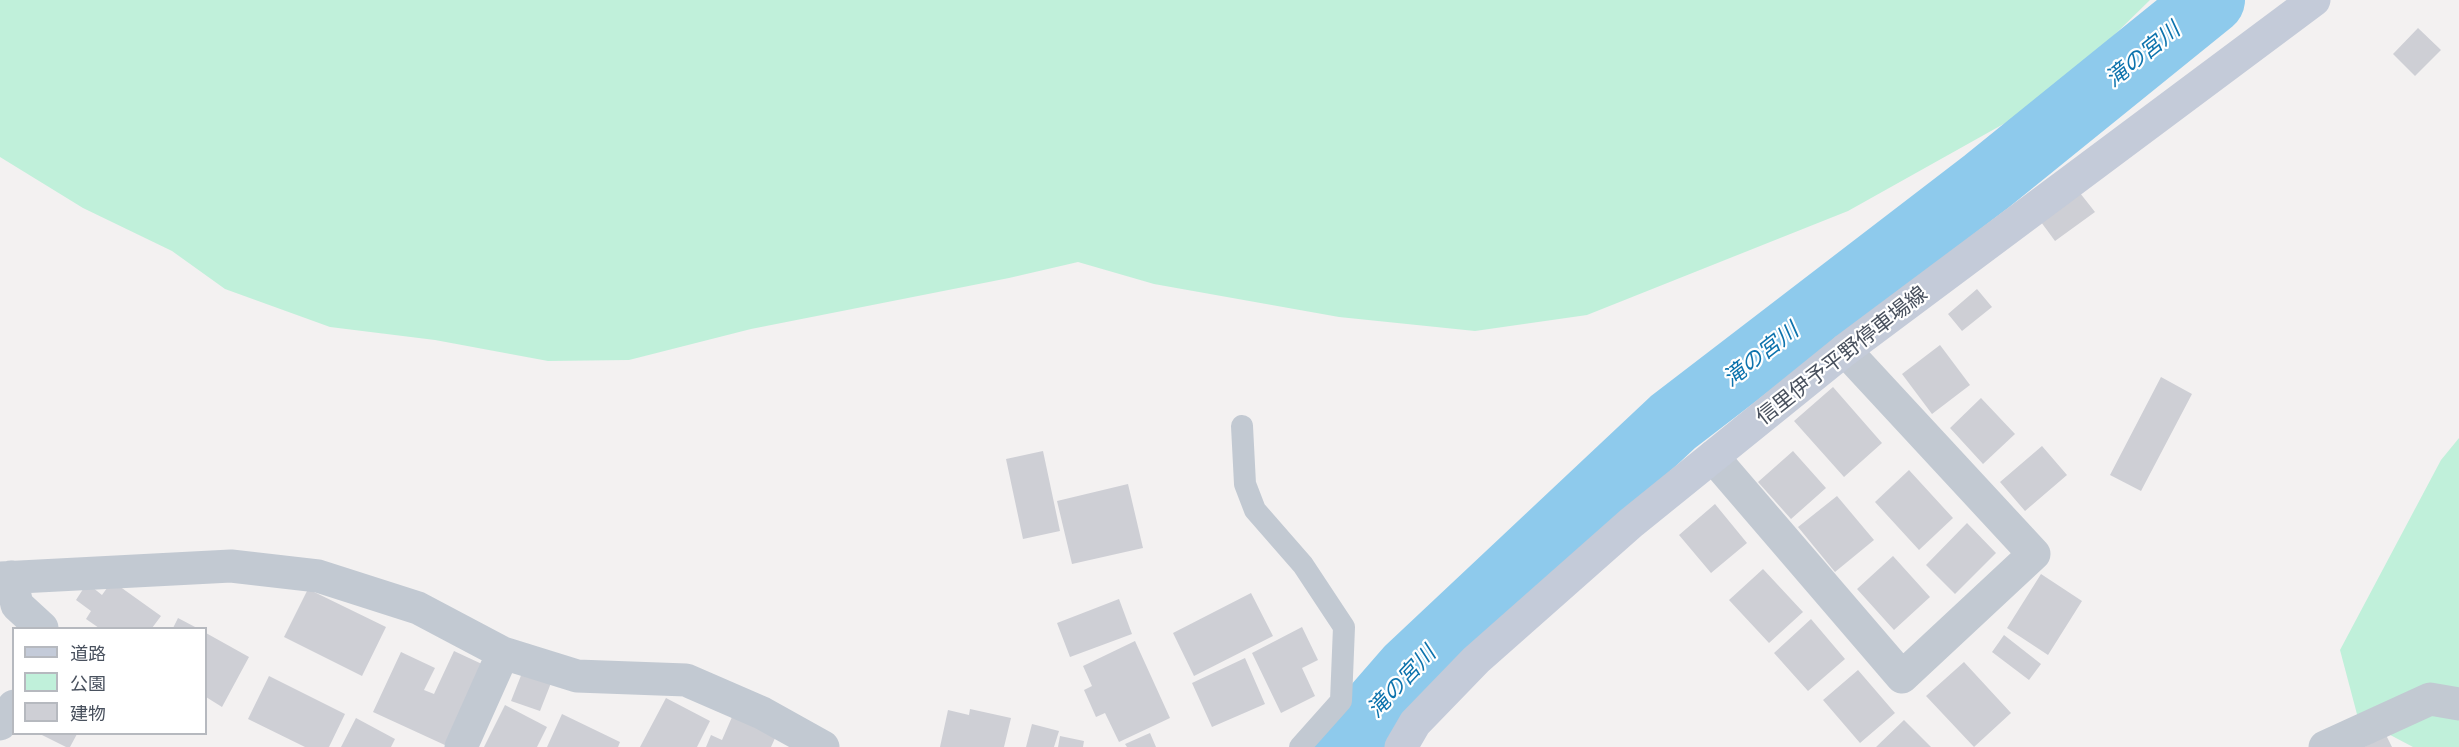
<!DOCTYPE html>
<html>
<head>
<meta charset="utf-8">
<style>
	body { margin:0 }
	#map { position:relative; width:2459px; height:747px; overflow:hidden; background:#f3f1f1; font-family:Raleway,"Noto Sans JP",sans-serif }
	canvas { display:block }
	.legend { position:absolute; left:12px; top:627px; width:195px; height:108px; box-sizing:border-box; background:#fff; border:2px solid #b6b9bf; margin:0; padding:8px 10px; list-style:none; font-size:18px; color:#49515e }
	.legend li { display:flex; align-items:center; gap:12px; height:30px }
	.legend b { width:30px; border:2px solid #b6b9bf }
</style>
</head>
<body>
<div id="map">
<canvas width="2459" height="747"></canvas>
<ul class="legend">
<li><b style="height:8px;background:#c4cbd9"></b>道路</li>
<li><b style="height:16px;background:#c0f0da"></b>公園</li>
<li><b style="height:16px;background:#cecfd5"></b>建物</li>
</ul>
</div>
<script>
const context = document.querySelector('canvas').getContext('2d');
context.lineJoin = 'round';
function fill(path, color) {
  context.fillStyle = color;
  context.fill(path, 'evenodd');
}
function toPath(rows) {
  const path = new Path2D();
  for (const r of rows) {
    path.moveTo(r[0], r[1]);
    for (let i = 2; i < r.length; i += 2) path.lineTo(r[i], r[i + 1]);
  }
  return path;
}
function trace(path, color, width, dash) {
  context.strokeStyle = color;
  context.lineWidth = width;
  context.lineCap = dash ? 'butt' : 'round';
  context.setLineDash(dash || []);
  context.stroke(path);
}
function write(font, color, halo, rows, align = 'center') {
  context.font = font + ' Raleway,"Noto Sans JP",sans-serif';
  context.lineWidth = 4.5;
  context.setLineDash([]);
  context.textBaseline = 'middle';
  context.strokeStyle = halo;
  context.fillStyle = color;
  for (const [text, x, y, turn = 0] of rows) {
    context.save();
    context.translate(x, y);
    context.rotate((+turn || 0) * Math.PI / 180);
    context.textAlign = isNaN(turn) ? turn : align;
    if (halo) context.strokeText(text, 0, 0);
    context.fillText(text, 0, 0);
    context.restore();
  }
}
fill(toPath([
	[0,0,2150,0,2050,98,1848,211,1587,315,1475,331,1339,317,1154,284,1078,262,1009,278,751,329,629,360,548,361,435,340,330,327,225,289,172,251,83,208,0,157],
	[2459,438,2459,747,2413,747,2358,718,2340,650,2441,460]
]), '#c0f0da');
trace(toPath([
	[1345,747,1349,739,1409,670,1673,422,1986,182,2211,0]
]), '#8ecaec', 68);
fill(toPath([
	[2418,28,2441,50,2415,76,2393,54],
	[2080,193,2095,212,2055,241,2041,222],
	[1977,289,1992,307,1962,331,1948,314],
	[1940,345,1970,385,1932,414,1902,374],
	[2161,377,2192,394,2141,491,2110,475],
	[1833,387,1882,443,1844,477,1794,421],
	[1981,398,2015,434,1983,464,1950,428],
	[2042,446,2067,475,2025,511,2000,482],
	[1043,451,1060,531,1023,539,1006,459],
	[1793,451,1826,488,1791,519,1758,482],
	[1909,470,1953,518,1919,550,1875,502],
	[1128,484,1143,548,1072,564,1057,501],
	[1837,496,1874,540,1835,572,1798,527],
	[1715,504,1747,543,1711,573,1679,535],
	[1967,523,1996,553,1955,594,1926,565],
	[1893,556,1930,597,1894,630,1857,589],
	[1763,569,1803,612,1769,643,1729,600],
	[2041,574,2082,601,2048,655,2007,628],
	[112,581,161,616,152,628,99,628,86,619,91,611,76,600,87,583,102,595],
	[308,589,386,627,362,676,284,637],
	[1251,593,1273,636,1194,676,1173,633],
	[1119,599,1132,634,1070,657,1057,623],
	[178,618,197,628,173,628],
	[1811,619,1845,659,1808,691,1774,653],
	[1302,627,1318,660,1302,668,1315,696,1281,713,1252,653],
	[206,633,249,657,222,707,206,697],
	[2004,635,2041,664,2029,680,1992,652],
	[1135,641,1170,718,1119,742,1105,713,1096,717,1084,690,1092,686,1083,666],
	[454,651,484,665,447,746,373,712,401,652,435,668,424,690,434,694],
	[1245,658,1265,704,1212,727,1192,683],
	[1964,662,2011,713,1974,747,1926,696],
	[1858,670,1895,713,1860,743,1823,700],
	[522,673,551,683,540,711,511,701],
	[269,676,345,714,329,747,305,747,248,719],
	[666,698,710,721,697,747,640,747],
	[505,705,547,727,537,747,484,747],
	[970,709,1011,718,1004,747,940,747,948,710,969,715],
	[562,714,620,742,618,747,547,747],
	[732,717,776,736,771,747,706,747,711,735,722,740],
	[356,718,395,739,391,747,341,747],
	[1904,720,1931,747,1876,747],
	[1032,724,1059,731,1054,747,1026,747],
	[1150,733,1156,747,1127,747,1125,744],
	[40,734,77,734,70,747,66,747],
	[2386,735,2392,747,2364,747],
	[1060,736,1084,741,1083,747,1058,747]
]), '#cecfd5');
trace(toPath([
	[1242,426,1245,484,1255,510,1303,565,1344,627,1341,701,1300,747]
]), '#c2c9d2', 22);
trace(toPath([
	[1713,457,1902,677,2034,554,1845,350],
	[11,577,17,605,42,628],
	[0,578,231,566,318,576,418,608,503,653,577,676,686,680,762,713,823,747],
	[0,724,14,706],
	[461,747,503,653],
	[2325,747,2430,699,2459,704]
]), '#c2c9d2', 33);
trace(toPath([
	[1401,747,1415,723,1476,660,1631,523,1845,350,2314,0]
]), '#c4cbd9', 33);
write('21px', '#49515e', '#fff', [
	["信里伊予平野停車場線",1842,356,-38]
]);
write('italic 22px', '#0d73ad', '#fff', [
	["滝の宮川",2143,55,-39],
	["滝の宮川",1761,355,-38],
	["滝の宮川",1402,682,-47]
]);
</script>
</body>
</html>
